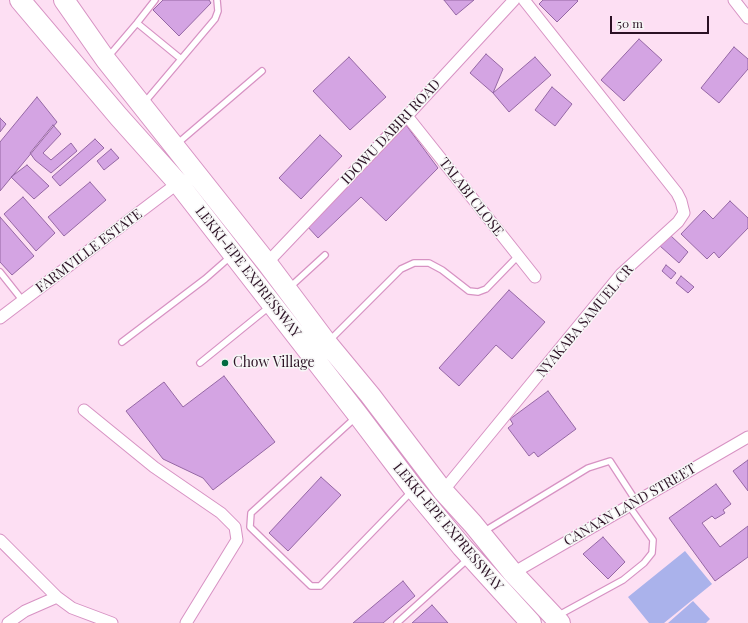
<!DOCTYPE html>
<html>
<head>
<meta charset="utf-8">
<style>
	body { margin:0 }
	#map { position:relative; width:748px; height:623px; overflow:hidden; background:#fddff3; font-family:"Playfair Display",serif }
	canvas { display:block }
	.scale { position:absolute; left:610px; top:16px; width:99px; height:18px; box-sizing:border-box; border:2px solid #2b1124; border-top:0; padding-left:5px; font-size:12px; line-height:14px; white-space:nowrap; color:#2b1124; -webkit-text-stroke:3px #f6f6f6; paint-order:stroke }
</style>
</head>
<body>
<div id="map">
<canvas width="748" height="623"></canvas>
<div class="scale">50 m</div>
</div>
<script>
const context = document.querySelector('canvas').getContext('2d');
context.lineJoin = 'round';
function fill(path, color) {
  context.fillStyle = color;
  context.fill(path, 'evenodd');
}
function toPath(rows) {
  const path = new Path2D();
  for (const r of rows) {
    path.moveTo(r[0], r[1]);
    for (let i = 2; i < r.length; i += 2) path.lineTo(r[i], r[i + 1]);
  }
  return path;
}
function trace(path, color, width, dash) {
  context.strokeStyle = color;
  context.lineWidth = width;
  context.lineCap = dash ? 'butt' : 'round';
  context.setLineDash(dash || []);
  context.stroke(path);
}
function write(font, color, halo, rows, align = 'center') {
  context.font = font + ' "Playfair Display",serif';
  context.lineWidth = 3;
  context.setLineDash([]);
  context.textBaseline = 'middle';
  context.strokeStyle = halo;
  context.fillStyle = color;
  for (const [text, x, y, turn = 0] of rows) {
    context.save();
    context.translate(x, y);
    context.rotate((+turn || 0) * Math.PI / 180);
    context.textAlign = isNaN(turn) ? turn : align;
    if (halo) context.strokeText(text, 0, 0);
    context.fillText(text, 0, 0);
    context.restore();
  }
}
fill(toPath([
	[685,551,712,584,664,623,649,623,628,597],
	[693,601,710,619,706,623,668,623]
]), '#aab2eb');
const building = toPath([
	[163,0,209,0,211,3,179,36,153,10,163,0],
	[444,0,474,0,456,15,444,0],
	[543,0,577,0,578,1,557,22,539,4,543,0],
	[639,39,662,60,624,101,601,80,639,39],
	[734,47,748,59,748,69,719,103,701,88,734,47],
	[486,54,503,69,493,93,470,73,486,54],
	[349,57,386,97,350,130,313,91,349,57],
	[535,57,551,75,509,112,493,93,535,57],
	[552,87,572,104,555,126,535,110,552,87],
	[37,97,57,122,0,191,0,142,37,97],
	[0,118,6,124,0,132,0,118],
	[53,125,61,134,43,153,51,160,71,143,77,151,51,173,35,160,30,153,53,125],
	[406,125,438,168,386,221,361,197,318,238,306,225,406,125],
	[320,135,342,156,301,199,279,178,320,135],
	[95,139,104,148,60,186,52,177,95,139],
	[111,149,119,158,104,170,97,161,111,149],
	[27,165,49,186,34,199,11,177,27,165],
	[90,182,106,200,64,236,48,217,90,182],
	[23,197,55,233,36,251,4,214,23,197],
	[730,201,748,218,748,228,719,258,714,252,707,259,681,234,704,210,713,219,730,201],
	[0,217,34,256,12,275,0,262,0,217],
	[670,235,688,252,679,263,660,246,670,235],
	[666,265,676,273,671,279,662,271,666,265],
	[681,276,694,287,688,293,676,283,681,276],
	[509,290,545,322,512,359,496,345,459,386,439,368,509,290],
	[224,376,275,442,213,490,203,478,163,459,126,411,164,382,183,407,224,376],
	[548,391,576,429,538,457,534,452,529,456,508,428,513,424,510,419,548,391],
	[748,460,748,491,733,471,748,460],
	[321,477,341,495,288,551,269,533,321,477],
	[716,484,731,504,723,510,725,513,715,519,712,516,702,523,720,547,748,526,748,557,715,581,669,518,716,484],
	[603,537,625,562,608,579,583,554,603,537],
	[403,581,415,596,383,623,353,623,403,581],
	[432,605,448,623,412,623,432,605]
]);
fill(building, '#d4a4e3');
trace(building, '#9567a4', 1);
const lane = toPath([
	[137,23,181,59],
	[108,57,137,23,155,0],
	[144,103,215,19,218,11,217,0],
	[178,143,262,71],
	[0,272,23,301],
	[289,288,325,255],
	[329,341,401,269,414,263,429,263,442,270,469,291,478,292,486,289,518,256],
	[122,342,205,279,230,257],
	[200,363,269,307],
	[355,418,251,513,250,527,311,586,320,586,411,492],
	[483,532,588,468,610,461,636,501],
	[559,615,623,580,644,563,652,553,653,540,629,506],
	[397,623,469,558]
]);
const street = toPath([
	[734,0,748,18],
	[407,116,535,277],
	[267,263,407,116,514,0],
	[0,318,178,183],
	[84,410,154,467,221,513,235,527,237,540,186,623],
	[443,491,621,274,678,222,684,213,681,201,677,193,524,0],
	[0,540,57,597,72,608,112,623],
	[513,573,748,437],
	[8,623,25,611,57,597]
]);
const highway = toPath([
	[20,0,119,117,178,183,358,415,414,489,462,547,531,623],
	[64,0,106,60,267,263,327,343,370,395,443,491,473,524,513,573,560,623]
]);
trace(lane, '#d792c3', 8);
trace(street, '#d792c3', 13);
trace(highway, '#d792c3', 22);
trace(lane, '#fff', 5.5);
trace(street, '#fff', 11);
trace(highway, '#fff', 20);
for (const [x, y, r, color] of [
	[225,363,4,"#026b41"]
]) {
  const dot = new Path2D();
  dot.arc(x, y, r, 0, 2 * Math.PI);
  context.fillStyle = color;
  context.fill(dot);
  trace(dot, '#f6f6f6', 1.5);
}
write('14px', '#2b1124', '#f6f6f6', [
	["IDOWU DABIRI ROAD",391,132,-47],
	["TALABI CLOSE",471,197,52],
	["FARMVILLE ESTATE",89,251,-37],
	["LEKKI-EPE EXPRESSWAY",248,272,52],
	["NYAKABA SAMUEL CR",585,321,-50],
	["CANAAN LAND STREET",630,505,-30],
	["LEKKI-EPE EXPRESSWAY",448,527,50]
]);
write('14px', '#2b1124', '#f6f6f6', [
	["Chow Village",233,363]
], 'left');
</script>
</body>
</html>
